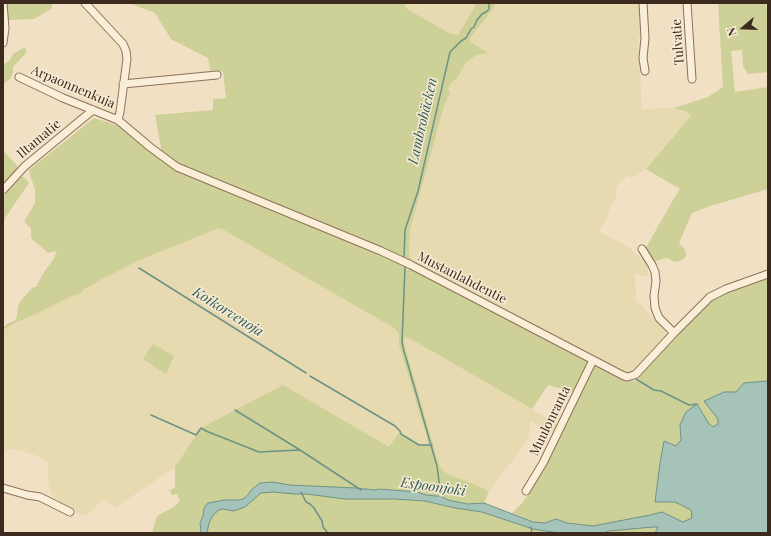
<!DOCTYPE html>
<html>
<head>
<meta charset="utf-8">
<style>
	body { margin:0 }
	#map { position:relative; width:771px; height:536px; overflow:hidden; background:#f1e0c4; font-family:"Playfair Display",serif }
	canvas { display:block }
	.frame { position:absolute; inset:0; border:4px solid #3c2a1e; pointer-events:none }
	.north { position:absolute; left:723px; top:8px; width:40px; height:40px; -webkit-text-stroke:3px #f8ebd4; paint-order:stroke; rotate:251deg; font-size:11px; font-weight:700; line-height:16px; text-align:center; color:#3c2a1e }
	.north::after { content:''; display:block; margin:auto; width:14px; height:18px; background:#3c2a1e; clip-path:polygon(50% 0,100% 100%,50% 72%,0 100%) }
</style>
</head>
<body>
<div id="map">
<canvas width="771" height="536"></canvas>
<div class="frame"></div>
<div class="north">N</div>
</div>
<script>
const context = document.querySelector('canvas').getContext('2d');
context.lineJoin = 'round';
function fill(path, color) {
  context.fillStyle = color;
  context.fill(path, 'evenodd');
}
function toPath(rows) {
  const path = new Path2D();
  for (const r of rows) {
    path.moveTo(r[0], r[1]);
    for (let i = 2; i < r.length; i += 2) path.lineTo(r[i], r[i + 1]);
  }
  return path;
}
function trace(path, color, width, dash) {
  context.strokeStyle = color;
  context.lineWidth = width;
  context.lineCap = dash ? 'butt' : 'round';
  context.setLineDash(dash || []);
  context.stroke(path);
}
function write(font, color, halo, rows, align = 'center') {
  context.font = font + ' "Playfair Display",serif';
  context.lineWidth = 3;
  context.setLineDash([]);
  context.textBaseline = 'middle';
  context.strokeStyle = halo;
  context.fillStyle = color;
  for (const [text, x, y, turn = 0] of rows) {
    context.save();
    context.translate(x, y);
    context.rotate((+turn || 0) * Math.PI / 180);
    context.textAlign = isNaN(turn) ? turn : align;
    if (halo) context.strokeText(text, 0, 0);
    context.fillText(text, 0, 0);
    context.restore();
  }
}
fill(toPath([
	[404,3,477,3,458,35,449,33,407,9],
	[495,3,641,3,643,37,638,38,642,109,674,108,685,111,691,116,646,169,632,178,628,176,623,179,616,188,617,195,611,205,607,218,598,231,628,247,645,261,648,267,648,273,646,276,642,276,635,273,636,300,663,329,668,336,634,372,628,374,623,373,413,263,409,256,410,230,444,106,450,93,448,89,452,81,456,80,466,62,477,55,487,53,471,42,470,38,493,9],
	[218,228,222,229,394,328,399,334,399,345,427,438,428,445,419,445,401,434,401,431,389,447,201,428,175,467,115,508,103,499,86,516,78,514,68,505,63,504,53,497,50,488,48,479,48,465,46,461,35,455,19,450,3,449,3,330,17,322,34,315,74,295,77,295,81,293,83,290,102,279,113,274,135,262],
	[405,337,411,339,559,425,554,434,532,422,530,423,529,436,522,448,489,491,464,480,453,476,443,471,439,465,404,343]
]), '#e7dab1');
fill(toPath([
	[6,3,53,3,51,9,34,19,8,20],
	[129,3,404,3,407,9,449,33,458,35,477,3,495,3,493,9,470,38,471,42,488,53,477,55,466,62,456,80,452,81,448,89,450,93,444,106,410,230,409,256,413,263,410,268,579,357,617,375,629,380,636,381,679,332,712,299,726,291,768,278,768,533,593,533,593,526,567,523,556,519,545,523,533,522,512,513,523,502,529,494,578,395,573,392,548,385,532,409,411,339,405,337,404,343,439,465,443,471,453,476,464,480,489,491,484,503,467,504,448,500,441,496,436,496,426,495,417,492,380,489,374,490,356,488,290,485,278,483,260,483,252,489,247,496,243,499,239,500,225,500,208,503,204,508,203,516,200,523,201,531,200,533,152,533,157,516,175,506,180,501,177,494,172,495,170,491,175,487,175,467,201,428,283,385,389,447,400,431,401,434,419,445,428,445,427,438,399,345,399,334,394,328,222,229,218,228,214,230,135,262,113,274,102,279,83,290,81,293,77,295,74,295,34,315,17,322,3,330,3,328,7,324,16,320,19,303,33,287,36,287,44,272,53,260,57,251,48,253,31,238,31,228,24,222,35,203,35,189,30,175,29,170,94,118,120,126,162,153,155,115,213,110,213,99,226,98,223,72,210,70,208,58,171,39,155,13],
	[718,3,766,3,768,24,768,72,748,74,743,66,742,50,731,51,735,92,768,87,768,189,710,206,692,213,679,243,685,250,686,255,685,258,680,261,675,262,667,258,655,261,644,251,673,200,680,189,646,169,691,116,685,111,674,108,708,97,723,87],
	[25,47,27,52,13,67,13,73,9,80,3,84,3,65,10,60,13,54],
	[3,150,18,167,3,185],
	[21,177,24,177,29,183,5,218,3,224,3,197],
	[153,344,174,356,166,374,143,359],
	[273,492,294,494,307,494,425,501,455,508,482,512,533,529,559,533,207,533,209,523,213,515,219,510,223,509,234,511,261,493]
]), '#cdd097');
const water = toPath([
	[768,381,768,533,655,533,658,527,653,527,609,531,603,533,559,533,533,529,482,512,455,508,425,501,394,499,345,499,307,494,294,494,273,492,261,493,245,507,239,509,234,511,223,509,219,510,213,515,209,523,207,533,200,533,201,531,200,523,203,516,204,508,208,503,225,500,239,500,243,499,247,496,252,489,260,483,272,482,290,485,356,488,374,490,380,489,417,492,426,495,436,496,441,496,448,500,467,504,484,503,533,522,545,523,556,519,567,523,593,526,650,515,662,512,683,522,692,518,691,510,675,502,655,502,660,463,664,441,676,446,681,440,680,425,686,412,697,404,709,424,713,427,718,424,718,419,704,401,724,392,736,392,744,383,768,381]
]);
fill(water, '#a6c3b9');
trace(water, '#6c9386', 1);
trace(toPath([
	[404,257,405,230,418,191,450,52,461,41,466,38,471,29,474,27,477,20,482,14,486,12,489,9,489,3],
	[405,267,402,342,404,351,437,466,441,497],
	[139,268,306,373],
	[310,376,395,426,400,431,401,434,419,445,432,445],
	[636,379,654,390,661,391,689,405,697,404],
	[235,410,300,450],
	[151,415,196,435,201,428,206,431,259,452,300,450,361,490],
	[301,492,306,502,310,504,314,508,322,521,323,527,328,533],
	[531,527,532,533]
]), '#6c9386', 1.5);
const minor = toPath([
	[85,3,123,44,126,51,127,59,120,112,118,120,150,147,177,167,381,251,411,265,622,375,627,377,634,375,636,374,674,333,710,297,726,289,768,274],
	[643,3,645,38,643,58,645,71],
	[687,3,692,79],
	[3,43,5,28,3,3],
	[19,77,63,98,118,120],
	[123,84,217,75],
	[3,190,25,166,93,110],
	[642,249,652,265,655,272,656,281,654,296,655,308,659,318,674,333],
	[3,488,27,495,40,497,70,512],
	[526,491,543,463,593,360]
]);
trace(minor, '#8c7159', 9);
trace(minor, '#fbeed8', 7);
write('13px', '#3c2a1e', '#f8ebd4', [
	["Tulvatie",678,42,-94],
	["Arpaonnenkuja",73,87,23],
	["Iltamatie",39,139,-40],
	["Mustanlahdentie",462,278,27],
	["Muulonranta",550,421,-64]
]);
write('italic 14px', '#2c5c56', '#f8ebd4', [
	["Lambrobäcken",423,121,-77],
	["Koikorvenoja",228,312,32],
	["Espoonjoki",433,487,8]
]);
</script>
</body>
</html>
